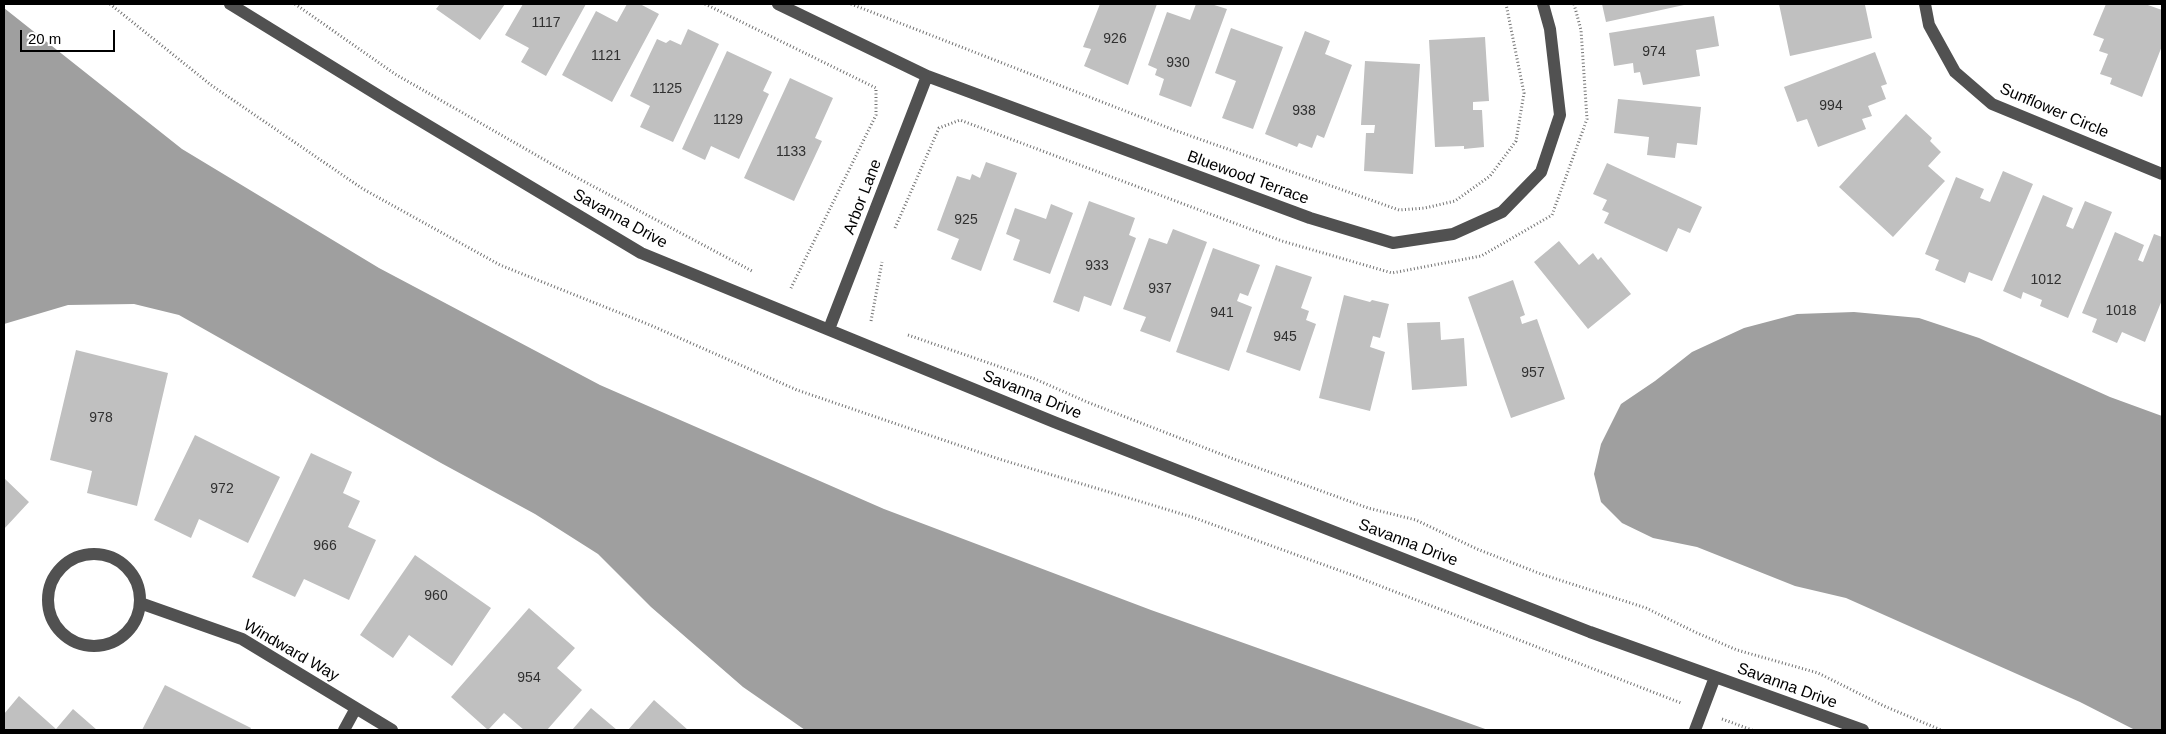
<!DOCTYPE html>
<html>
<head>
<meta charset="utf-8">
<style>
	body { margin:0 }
	#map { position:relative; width:2166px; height:734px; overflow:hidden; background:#fff; font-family:Helvetica,sans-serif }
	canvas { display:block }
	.frame { position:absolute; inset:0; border:5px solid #000; pointer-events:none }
	.scale { position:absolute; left:20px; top:30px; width:95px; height:22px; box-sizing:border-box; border:2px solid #000; border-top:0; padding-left:6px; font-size:15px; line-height:18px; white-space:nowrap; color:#000; -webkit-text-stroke:4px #fff; paint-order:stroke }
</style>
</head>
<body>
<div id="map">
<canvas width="2166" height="734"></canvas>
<div class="frame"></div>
<div class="scale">20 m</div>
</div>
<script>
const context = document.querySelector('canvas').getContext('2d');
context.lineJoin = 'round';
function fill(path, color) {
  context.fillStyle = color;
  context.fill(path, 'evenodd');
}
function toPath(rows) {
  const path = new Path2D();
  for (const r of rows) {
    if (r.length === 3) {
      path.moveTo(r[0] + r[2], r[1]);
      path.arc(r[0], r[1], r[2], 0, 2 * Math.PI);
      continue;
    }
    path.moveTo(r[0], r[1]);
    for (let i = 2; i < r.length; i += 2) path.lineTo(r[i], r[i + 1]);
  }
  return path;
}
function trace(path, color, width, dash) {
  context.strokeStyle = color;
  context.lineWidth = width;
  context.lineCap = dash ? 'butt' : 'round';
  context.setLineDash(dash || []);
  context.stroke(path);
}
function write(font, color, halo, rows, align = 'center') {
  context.font = font + ' Helvetica,sans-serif';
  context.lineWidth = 4;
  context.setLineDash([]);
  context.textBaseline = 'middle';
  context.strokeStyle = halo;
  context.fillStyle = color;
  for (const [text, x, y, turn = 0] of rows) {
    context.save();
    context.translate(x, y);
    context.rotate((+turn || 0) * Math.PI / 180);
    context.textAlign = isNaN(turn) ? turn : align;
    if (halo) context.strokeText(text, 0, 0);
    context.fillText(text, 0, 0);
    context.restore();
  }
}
fill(toPath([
	[4,8,182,149,379,268,600,385,884,509,1151,610,1488,730,805,730,743,687,651,607,598,554,535,514,441,463,179,315,134,304,68,305,4,324],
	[1854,312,1919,318,1979,338,2110,397,2162,416,2162,730,2135,730,2080,702,1846,598,1795,586,1697,547,1653,538,1622,523,1601,502,1594,474,1601,444,1621,404,1655,381,1692,352,1744,328,1797,314]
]), '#9f9f9f');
fill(toPath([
	[440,4,505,4,480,40,436,9],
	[523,4,586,4,546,76,521,62,529,48,505,35],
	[627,4,640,4,659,14,612,102,562,75,596,11,617,22],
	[1100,4,1157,4,1128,85,1084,66,1091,49,1083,47],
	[1196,4,1211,4,1227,9,1191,107,1159,95,1164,79,1155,75,1157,69,1148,65,1167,12,1190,20],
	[1602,4,1684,4,1684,5,1606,22],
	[1779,4,1865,5,1872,38,1790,56],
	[2106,4,2145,4,2162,10,2162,46,2142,97,2110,84,2112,78,2100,74,2108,54,2099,51,2104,39,2093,35],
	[1714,16,1719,46,1696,50,1700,76,1643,85,1640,72,1634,73,1633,63,1614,66,1609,33],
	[1231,28,1283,47,1253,129,1222,118,1236,81,1215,73],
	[688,29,719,44,673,142,640,127,650,106,630,96,657,39,666,43,670,40,681,45],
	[1305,31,1330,41,1325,54,1352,65,1324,138,1317,135,1312,148,1299,143,1297,147,1265,134],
	[1485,37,1489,101,1473,102,1473,110,1482,110,1484,147,1464,149,1464,146,1435,147,1429,40],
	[727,51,772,72,763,91,769,94,739,159,711,146,705,160,682,149],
	[1875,52,1887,84,1881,86,1886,99,1868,106,1872,116,1862,119,1866,129,1818,147,1807,119,1797,122,1784,87],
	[1365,61,1420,64,1413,174,1364,171,1366,133,1374,133,1375,125,1361,125],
	[790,78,833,98,815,138,822,141,794,201,744,178],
	[1618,99,1701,107,1697,145,1677,143,1675,158,1647,155,1649,137,1614,133],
	[1906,114,1932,138,1930,141,1941,152,1928,166,1945,181,1893,237,1839,187],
	[986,162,1017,173,981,271,951,259,959,239,937,230,957,176,970,180,972,174,980,178],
	[1607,163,1702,207,1690,233,1678,228,1667,252,1604,223,1609,213,1602,210,1607,200,1593,194],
	[2003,171,2033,184,1992,281,1969,272,1965,283,1935,270,1939,260,1925,254,1956,177,1984,189,1980,198,1990,202],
	[2043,195,2073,208,2066,226,2073,229,2085,201,2112,212,2068,318,2040,306,2042,300,2023,292,2021,299,2003,291],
	[1089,201,1135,218,1129,235,1136,238,1111,306,1084,296,1079,312,1053,302],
	[1051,204,1073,213,1050,274,1013,260,1020,240,1006,234,1015,208,1046,219],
	[1173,229,1207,242,1170,342,1140,331,1146,317,1123,309,1149,238,1167,244],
	[2115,232,2144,245,2138,260,2143,262,2154,234,2162,237,2162,300,2145,342,2122,332,2117,343,2092,332,2097,319,2082,313],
	[1559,241,1579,265,1593,253,1598,260,1601,257,1631,294,1588,329,1534,262],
	[1213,248,1260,265,1248,296,1240,293,1237,301,1252,307,1229,371,1176,352],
	[1276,265,1312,277,1301,308,1309,311,1306,320,1316,324,1300,371,1246,352],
	[1513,280,1525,315,1520,317,1522,324,1537,319,1565,399,1511,418,1468,297],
	[1344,295,1370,302,1372,300,1389,304,1380,338,1373,336,1370,347,1385,352,1370,411,1319,398],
	[1440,322,1441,340,1464,338,1467,386,1412,390,1407,323],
	[76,350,168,373,137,506,87,493,92,471,50,460],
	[195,435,280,477,248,543,199,519,191,538,154,520],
	[311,453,352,472,343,493,360,501,348,527,376,540,349,600,304,579,295,597,252,577],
	[4,478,29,502,4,529],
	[415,555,491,608,452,666,409,635,393,658,360,635],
	[529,608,575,648,557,668,582,690,547,730,524,730,504,713,488,730,451,697],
	[165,685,251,728,250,730,142,730],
	[19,696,56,729,73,709,97,730,4,730,4,714],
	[654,700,688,730,628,730],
	[591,708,617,730,572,730]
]), '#c0c0c0');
trace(toPath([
	[110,4,211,85,363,189,500,265,650,325,797,390,999,459,1192,517,1352,575,1681,703],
	[295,4,395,74,557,167,752,271],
	[705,4,876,88,876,115,790,290],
	[851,4,1174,130,1399,210,1425,208,1455,201,1490,176,1516,141,1524,93,1506,4],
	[895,228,939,128,960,120,1282,241,1392,273,1481,256,1552,215,1587,119,1581,30,1574,4],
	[871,321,882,262],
	[908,335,1035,379,1087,402,1231,458,1368,508,1416,520,1477,549,1541,574,1646,608,1697,633,1737,650,1818,673,1884,706,1941,730],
	[1722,719,1752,730]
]), '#737373', 3, [1, 2.5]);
trace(toPath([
	[230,4,394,105,641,253,1054,422,1590,632,1863,730],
	[778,4,927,76,1310,218,1393,243,1453,234,1502,212,1541,172,1560,115,1550,29,1543,4],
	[1925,4,1929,25,1955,72,1992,104,2162,174],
	[829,329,927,76],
	[94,600,46],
	[140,603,242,639,392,730],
	[344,730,356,708],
	[1695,730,1715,677]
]), '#515151', 12);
write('14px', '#303030', null, [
	["1117",546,23],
	["926",1115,39],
	["974",1654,52],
	["1121",606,56],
	["930",1178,63],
	["1125",667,89],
	["994",1831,106],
	["938",1304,111],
	["1129",728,120],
	["1133",791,152],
	["925",966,220],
	["933",1097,266],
	["1012",2046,280],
	["937",1160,289],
	["1018",2121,311],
	["941",1222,313],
	["945",1285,337],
	["957",1533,373],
	["978",101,418],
	["972",222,489],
	["966",325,546],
	["960",436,596],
	["954",529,678]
]);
write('16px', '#000', '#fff', [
	["Sunflower Circle",2054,111,23],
	["Bluewood Terrace",1248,178,20],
	["Arbor Lane",863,197,-69],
	["Savanna Drive",620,219,29],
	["Savanna Drive",1032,395,22],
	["Savanna Drive",1408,543,21],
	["Windward Way",291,651,30],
	["Savanna Drive",1787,686,20]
]);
</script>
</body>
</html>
